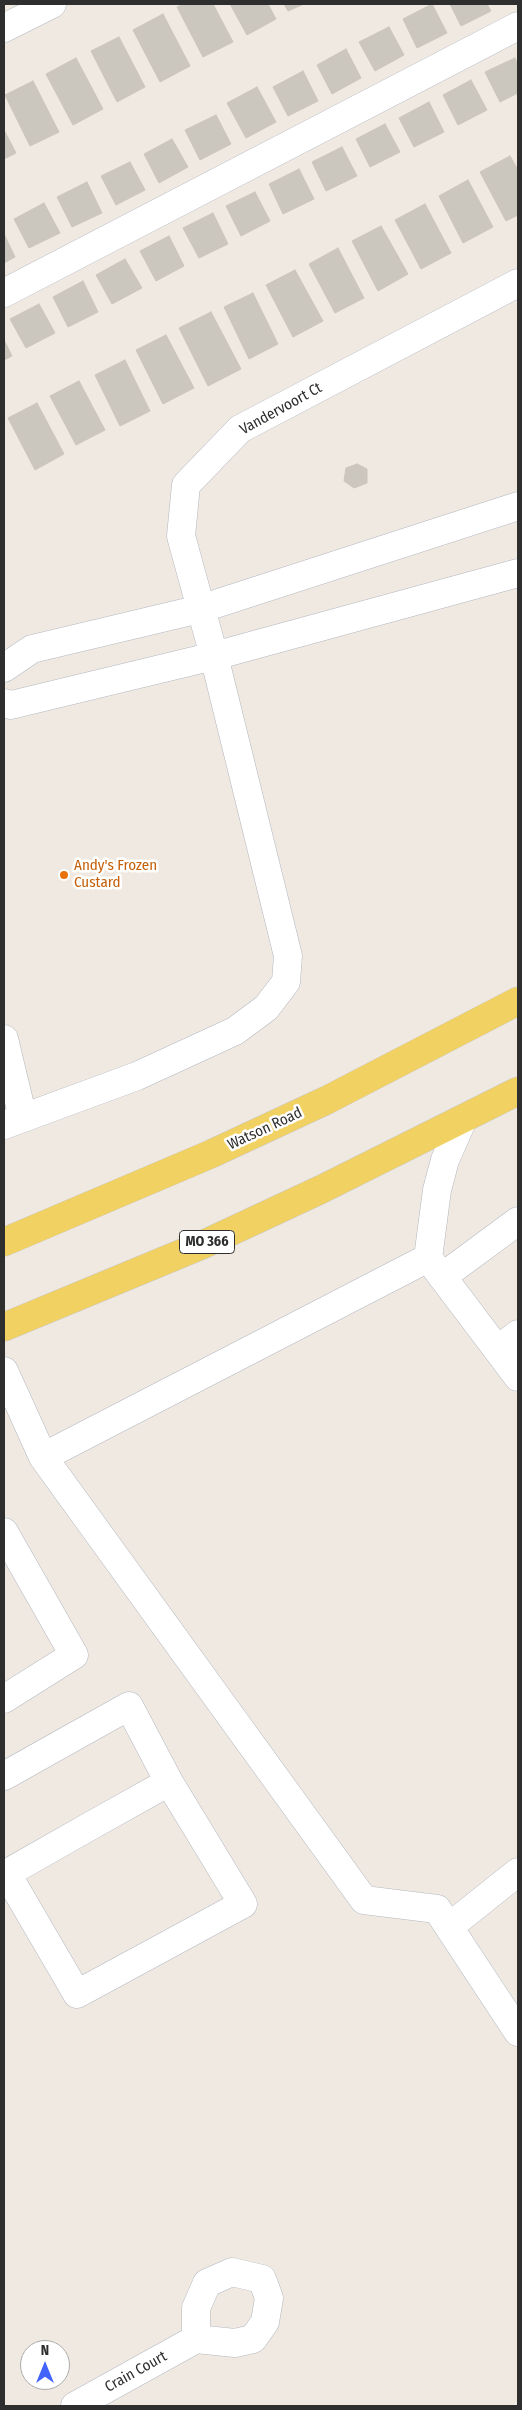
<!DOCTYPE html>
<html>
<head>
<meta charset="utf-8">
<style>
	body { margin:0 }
	#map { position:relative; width:522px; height:2410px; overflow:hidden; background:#efe9e1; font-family:"Fira Sans Condensed",sans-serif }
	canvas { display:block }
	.frame { position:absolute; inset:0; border:5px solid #2e2e2e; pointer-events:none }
	.north { position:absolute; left:20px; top:2340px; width:50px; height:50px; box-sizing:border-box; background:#fff; border:1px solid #ababab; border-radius:50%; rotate:0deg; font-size:14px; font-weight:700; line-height:20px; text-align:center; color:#2e2e2e }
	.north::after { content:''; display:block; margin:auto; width:18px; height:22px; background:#4264fb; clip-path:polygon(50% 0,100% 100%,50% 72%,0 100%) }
</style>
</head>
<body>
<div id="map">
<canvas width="522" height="2410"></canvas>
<div class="frame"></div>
<div class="north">N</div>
</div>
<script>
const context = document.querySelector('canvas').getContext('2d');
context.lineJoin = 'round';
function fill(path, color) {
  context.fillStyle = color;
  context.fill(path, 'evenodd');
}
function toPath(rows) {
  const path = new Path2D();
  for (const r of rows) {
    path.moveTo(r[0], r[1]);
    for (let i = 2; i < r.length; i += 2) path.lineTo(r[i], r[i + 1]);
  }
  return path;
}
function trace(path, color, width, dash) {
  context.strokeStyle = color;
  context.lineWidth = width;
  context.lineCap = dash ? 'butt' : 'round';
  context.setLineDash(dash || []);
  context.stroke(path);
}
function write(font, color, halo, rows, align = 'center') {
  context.font = font + ' "Fira Sans Condensed",sans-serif';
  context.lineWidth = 5;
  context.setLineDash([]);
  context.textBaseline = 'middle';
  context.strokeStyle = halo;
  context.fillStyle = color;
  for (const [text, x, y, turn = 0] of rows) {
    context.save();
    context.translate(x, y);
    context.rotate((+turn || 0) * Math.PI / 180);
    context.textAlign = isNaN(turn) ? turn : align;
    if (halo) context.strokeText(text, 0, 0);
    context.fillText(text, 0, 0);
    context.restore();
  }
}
const building = toPath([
	[183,4,213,4,233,42,203,57,177,7,183,4],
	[230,4,268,4,276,19,247,35,230,4],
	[284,4,304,4,288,11,284,4],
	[432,4,447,33,417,48,403,19,432,4],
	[450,4,487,4,491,11,461,26,450,4],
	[163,14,190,66,160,82,133,30,163,14],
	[389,27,404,55,375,71,359,42,389,27],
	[119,37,145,87,117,102,91,51,119,37],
	[346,49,361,78,332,94,317,65,346,49],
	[76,58,103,109,73,125,46,74,76,58],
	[515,58,518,65,518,93,500,102,485,72,515,58],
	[303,71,318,101,288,116,273,87,303,71],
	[471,80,487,110,458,125,443,95,471,80],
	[33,81,59,132,30,146,5,95,33,81],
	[257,87,276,122,246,138,227,103,257,87],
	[429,102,444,132,414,147,399,118,429,102],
	[216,115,231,144,200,160,185,130,216,115],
	[385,124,400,152,370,167,356,139,385,124],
	[4,130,16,153,4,159,4,130],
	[172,139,188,167,159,183,144,154,172,139],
	[342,147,357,176,326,191,312,162,342,147],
	[510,156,518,170,518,215,506,221,480,172,510,156],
	[130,162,145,190,116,205,101,176,130,162],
	[299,169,314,199,283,214,269,184,299,169],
	[468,180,493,227,463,243,439,196,468,180],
	[87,182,102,213,72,227,57,197,87,182],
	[255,192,270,221,241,236,226,206,255,192],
	[44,203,60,233,29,248,14,219,44,203],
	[425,204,451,253,421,269,395,220,425,204],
	[213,213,228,244,199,258,183,228,213,213],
	[381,226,408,274,378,291,352,241,381,226],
	[4,234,15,257,4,263,4,234],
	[169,236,184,266,156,281,140,251,169,236],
	[338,248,364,298,335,313,309,264,338,248],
	[125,259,142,288,112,304,96,275,125,259],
	[295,270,323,321,293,337,266,285,295,270],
	[83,281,98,312,68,327,53,297,83,281],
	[253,293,278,344,249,359,224,307,253,293],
	[39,304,55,333,26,348,10,319,39,304],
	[211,312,241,369,208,386,179,328,211,312],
	[166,335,194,388,163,404,136,350,166,335],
	[4,340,12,356,4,360,4,340],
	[125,360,150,411,120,426,95,375,125,360],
	[79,381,105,430,76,445,50,396,79,381],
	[37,403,64,454,35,470,8,418,37,403],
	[357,464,367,469,367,483,354,488,344,481,346,468,357,464]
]);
fill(building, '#cbc7bf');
trace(building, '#cbc5ba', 1);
const minor = toPath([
	[4,28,52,4],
	[4,293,518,26],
	[4,668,32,649,200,609,518,506],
	[4,703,11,705,214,656,518,573],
	[4,1039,23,1118],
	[463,1119,445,1160,437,1190,428,1258,518,1377],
	[4,1125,137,1076,235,1031,266,1008,286,982,288,956,214,656,181,536,186,485,240,429,518,283],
	[442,1277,518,1221],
	[498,1350,518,1334],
	[4,1371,43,1457,364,1900,437,1909,518,2032],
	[43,1457,428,1258],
	[4,1532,74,1655,4,1699],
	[4,1776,129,1706,169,1782],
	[4,1875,92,1825,169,1782,243,1904,77,1994,7,1874],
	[449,1927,518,1872],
	[75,2406,196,2339,235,2343,253,2339,265,2322,269,2298,262,2279,232,2272,207,2283,196,2308,196,2339]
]);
const major = toPath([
	[4,1242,211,1154,327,1100,518,1001],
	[4,1327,202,1245,322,1189,518,1091]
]);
trace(minor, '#b4b7c1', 29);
trace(major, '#c9c9c9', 29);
trace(minor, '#fff', 28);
trace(major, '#f2d163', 28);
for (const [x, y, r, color] of [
	[64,875,5,"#e8710a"]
]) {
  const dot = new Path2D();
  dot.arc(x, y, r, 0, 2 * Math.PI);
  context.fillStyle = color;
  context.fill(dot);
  trace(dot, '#fff', 2);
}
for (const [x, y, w] of [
	[207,1242,55]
]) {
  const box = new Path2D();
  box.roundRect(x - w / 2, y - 11.5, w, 23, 4);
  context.fillStyle = '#fff';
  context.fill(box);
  trace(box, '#2e2e2e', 1);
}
write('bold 14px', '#2e2e2e', null, [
	["MO 366",207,1242]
]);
write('15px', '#2e2e2e', '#fff', [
	["Vandervoort Ct",281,409,-29],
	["Watson Road",265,1129,-25],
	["Crain Court",136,2372,-29]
]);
write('15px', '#c56008', '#fff', [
	["Andy's Frozen",74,866],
	["Custard",74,883]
], 'left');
</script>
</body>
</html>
